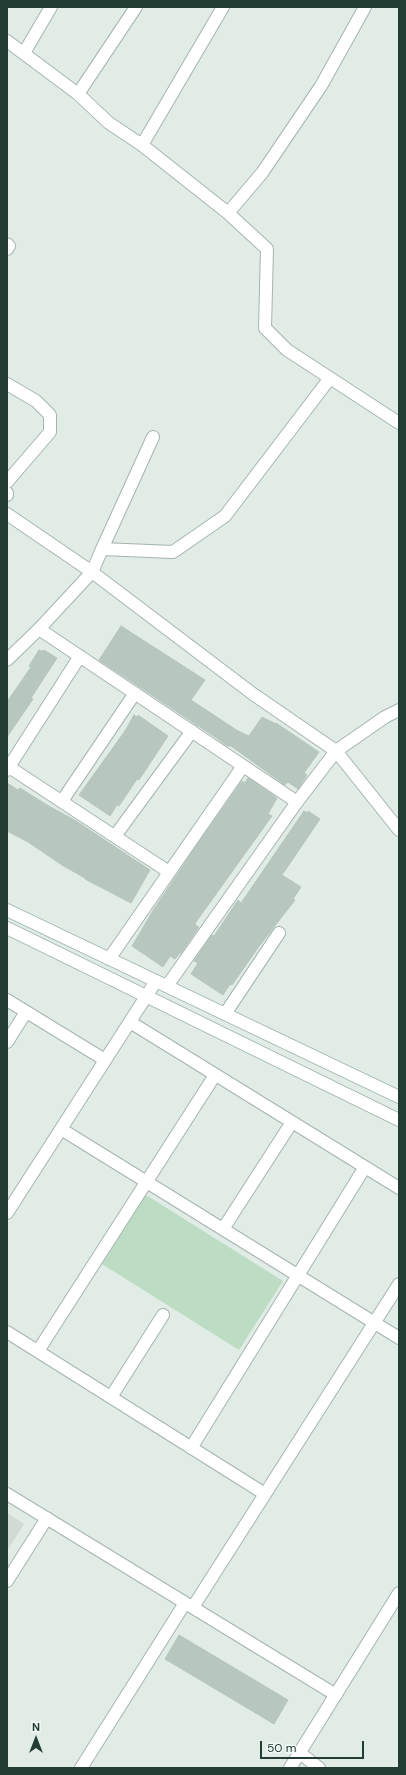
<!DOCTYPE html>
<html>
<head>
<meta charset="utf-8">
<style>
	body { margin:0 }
	#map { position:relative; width:406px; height:1775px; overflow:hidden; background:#e2ece7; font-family:"DM Sans",sans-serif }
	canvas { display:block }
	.frame { position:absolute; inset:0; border:8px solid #233c34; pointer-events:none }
	.north { position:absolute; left:16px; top:1719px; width:40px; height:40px; -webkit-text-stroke:3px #f2f8f5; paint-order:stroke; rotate:0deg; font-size:11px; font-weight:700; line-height:16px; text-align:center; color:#233c34 }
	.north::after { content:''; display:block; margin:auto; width:14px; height:18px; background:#233c34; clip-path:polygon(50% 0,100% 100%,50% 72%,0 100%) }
	.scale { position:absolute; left:260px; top:1741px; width:104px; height:18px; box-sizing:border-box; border:2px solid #233c34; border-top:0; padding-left:5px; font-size:12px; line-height:14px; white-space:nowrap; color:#233c34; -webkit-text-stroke:3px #f2f8f5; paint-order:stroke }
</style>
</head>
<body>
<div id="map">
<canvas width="406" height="1775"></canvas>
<div class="frame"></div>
<div class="north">N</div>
<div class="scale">50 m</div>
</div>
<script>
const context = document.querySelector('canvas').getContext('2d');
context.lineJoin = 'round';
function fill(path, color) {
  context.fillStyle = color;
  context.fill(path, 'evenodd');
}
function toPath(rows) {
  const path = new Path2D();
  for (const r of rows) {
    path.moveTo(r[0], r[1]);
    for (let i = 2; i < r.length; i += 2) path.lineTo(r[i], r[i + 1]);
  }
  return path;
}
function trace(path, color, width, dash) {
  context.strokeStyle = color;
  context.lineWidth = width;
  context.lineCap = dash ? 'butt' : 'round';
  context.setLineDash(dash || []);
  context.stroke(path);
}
fill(toPath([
	[7,1513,24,1524,7,1551]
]), '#d0dbd6');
fill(toPath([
	[146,1195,283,1281,239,1350,102,1264]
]), '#bcdcc3');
const building = toPath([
	[121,626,205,680,191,700,238,731,249,736,262,717,276,724,276,723,319,752,304,773,307,775,298,789,288,782,285,785,231,746,227,746,218,739,99,660,121,626],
	[39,650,42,651,44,650,57,658,31,698,33,699,7,737,7,702,31,667,29,666,39,650],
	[134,715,137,717,138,715,168,736,139,780,137,779,119,806,117,805,110,816,79,795,125,731,134,715],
	[248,778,277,798,268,814,272,816,196,922,195,925,199,927,181,953,180,953,175,959,170,956,163,967,132,946,154,909,195,848,242,781,245,783,248,778],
	[7,783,18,790,20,788,47,805,76,821,150,870,131,903,85,879,85,878,62,865,28,842,7,831,7,783],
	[304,811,307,813,308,811,320,819,282,875,301,887,293,899,295,900,260,945,232,985,230,984,223,995,191,974,198,963,194,961,212,935,214,936,238,900,241,903,304,811],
	[179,1635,288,1700,274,1724,165,1659,179,1635]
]);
fill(building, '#b8c6c0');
trace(building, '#b5c5bd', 1);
const street = toPath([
	[7,41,78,94,136,7],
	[24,53,51,7],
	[78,94,109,123,142,145,228,213,267,249,265,328,287,350,399,423],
	[142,145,223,7],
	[228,213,262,173,321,86,365,7],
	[7,244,9,246,7,249],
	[7,384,36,401,50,415,50,432,7,482],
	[7,493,7,495],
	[7,514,92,572,253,694,336,751,399,830],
	[102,549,153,437],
	[39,629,297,802],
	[7,660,39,629,92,572,102,549,173,552,225,516,330,378],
	[9,767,169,872],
	[7,770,80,656],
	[62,801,135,693],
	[115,836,192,731],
	[109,959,243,766],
	[167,986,297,802,336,751,385,717,399,710],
	[7,1000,105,1060],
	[225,1014,279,933],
	[130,1022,399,1188],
	[7,1042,26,1012],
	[61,1129,399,1338],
	[7,1213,156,981],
	[223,1229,292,1122],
	[7,1332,265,1494],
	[38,1351,215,1075],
	[111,1397,163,1315],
	[191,1448,365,1167],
	[7,1494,336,1695],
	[7,1581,47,1518],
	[193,1607,399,1284],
	[300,1753,319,1768],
	[81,1768,185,1603],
	[290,1768,399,1593]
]);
const secondary = toPath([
	[7,910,399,1097],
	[7,928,399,1120]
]);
trace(street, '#a5b4ae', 14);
trace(secondary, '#a1b7ae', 14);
trace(street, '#fff', 12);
trace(secondary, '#fff', 12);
</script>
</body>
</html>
